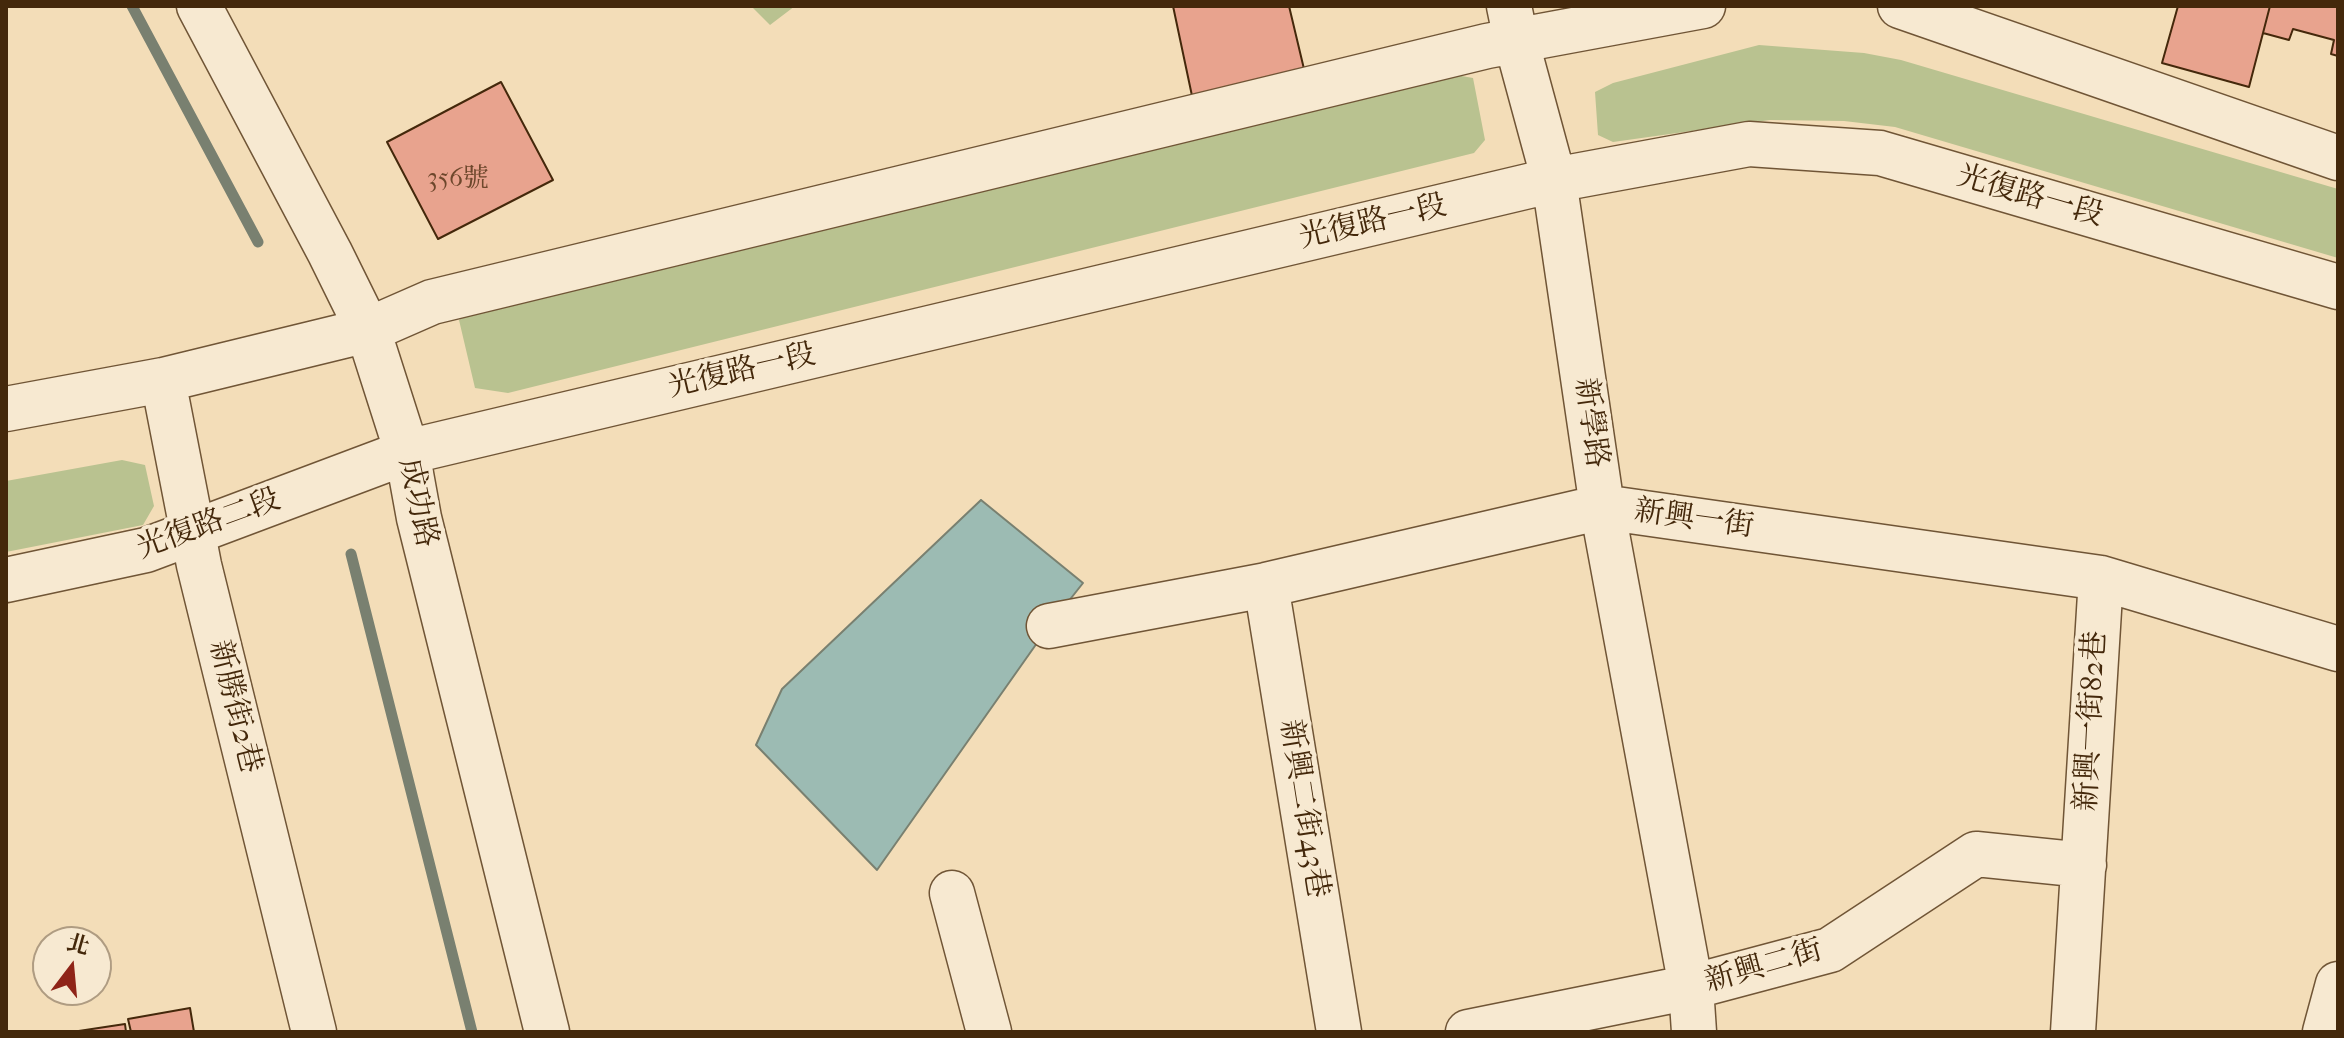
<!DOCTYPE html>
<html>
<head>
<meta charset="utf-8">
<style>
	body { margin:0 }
	#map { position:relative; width:2344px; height:1038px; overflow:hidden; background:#f3ddb8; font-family:"IM FELL French Canon","Noto Serif TC",serif }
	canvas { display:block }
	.frame { position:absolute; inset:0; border:8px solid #44280b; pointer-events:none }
	.north { position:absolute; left:32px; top:926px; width:80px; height:80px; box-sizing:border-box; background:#f7e9d1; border:2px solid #af9c82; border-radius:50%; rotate:16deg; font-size:22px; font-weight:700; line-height:32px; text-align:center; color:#44280b }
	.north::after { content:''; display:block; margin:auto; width:28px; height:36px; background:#8f2418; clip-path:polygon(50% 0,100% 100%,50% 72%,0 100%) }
</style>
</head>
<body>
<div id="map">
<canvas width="2344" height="1038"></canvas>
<div class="frame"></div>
<div class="north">北</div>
</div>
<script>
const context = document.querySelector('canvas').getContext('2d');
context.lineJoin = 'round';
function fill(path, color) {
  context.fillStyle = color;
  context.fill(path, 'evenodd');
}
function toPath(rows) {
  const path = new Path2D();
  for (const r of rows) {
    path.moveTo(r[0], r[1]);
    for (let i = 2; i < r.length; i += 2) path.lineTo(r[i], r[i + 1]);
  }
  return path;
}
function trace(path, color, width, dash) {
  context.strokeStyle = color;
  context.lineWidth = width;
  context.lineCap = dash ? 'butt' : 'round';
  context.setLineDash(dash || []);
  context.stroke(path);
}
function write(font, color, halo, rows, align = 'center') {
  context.font = font + ' "IM FELL French Canon","Noto Serif TC",serif';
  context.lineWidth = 8;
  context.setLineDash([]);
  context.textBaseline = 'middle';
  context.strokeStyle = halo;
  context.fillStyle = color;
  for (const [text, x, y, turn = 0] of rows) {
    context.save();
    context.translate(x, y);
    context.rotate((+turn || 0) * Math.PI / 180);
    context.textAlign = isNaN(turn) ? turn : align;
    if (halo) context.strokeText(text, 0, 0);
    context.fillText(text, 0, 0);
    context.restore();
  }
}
fill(toPath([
	[751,6,795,6,770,25],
	[1759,45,1864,53,1901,60,2338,189,2338,258,1895,127,1844,121,1770,120,1613,142,1598,135,1595,92,1613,83],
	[1456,75,1473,78,1485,140,1474,153,508,393,475,388,459,320,481,303],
	[122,460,145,465,154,506,143,525,6,552,6,481]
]), '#b9c290');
const water = toPath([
	[981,500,1083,583,1049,626,877,870,756,745,782,689,981,500]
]);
fill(water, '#9cbbb3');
trace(water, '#798070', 2);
trace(toPath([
	[132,6,258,242],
	[351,554,472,1032]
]), '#798070', 11);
const building = toPath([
	[1173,6,1289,6,1309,90,1195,110,1173,6],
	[2178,6,2270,6,2249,87,2162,63,2178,6],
	[2270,6,2338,6,2338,56,2331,54,2334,40,2293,29,2289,40,2263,33,2270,6],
	[501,82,553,180,438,239,387,142,501,82],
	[190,1008,194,1032,131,1032,128,1019,190,1008],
	[125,1024,126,1032,72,1032,125,1024]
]);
fill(building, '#e8a38e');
trace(building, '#44280b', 2);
const minor = toPath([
	[199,6,330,253,368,330,407,452,419,518,547,1032],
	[1509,6,1516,40,1554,180,1602,507,1691,987,1694,1032],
	[1900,6,2338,158],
	[163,380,199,565,314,1032],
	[6,409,163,380,368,330,432,302,1487,46,1703,6],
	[6,580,146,550,407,452,1554,180,1749,144,1880,153,2338,287],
	[1266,585,1339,1032],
	[1049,626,1266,585,1602,507,2101,578,2338,649],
	[952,893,989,1032],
	[1468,1032,1691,987,1830,950,1976,854,2084,865],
	[2073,1032,2101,578],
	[2325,1032,2338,984]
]);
trace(minor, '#705536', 47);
trace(minor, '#f7e9d1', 44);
write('26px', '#6d472c', null, [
	["356號",458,180]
]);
write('30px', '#44280b', '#f7e9d1', [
	["光復路一段",2030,197,16],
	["光復路一段",1373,223,-13],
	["光復路一段",742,372,-13],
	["新學路",1590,423,82],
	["成功路",417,503,78],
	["新興一街",1694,520,8],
	["光復路二段",209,525,-20],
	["新勝街2巷",234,707,76],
	["新興一街82巷",2092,721,-87],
	["新興二街43巷",1303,809,81],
	["新興二街",1764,967,-16]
]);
</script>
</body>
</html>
